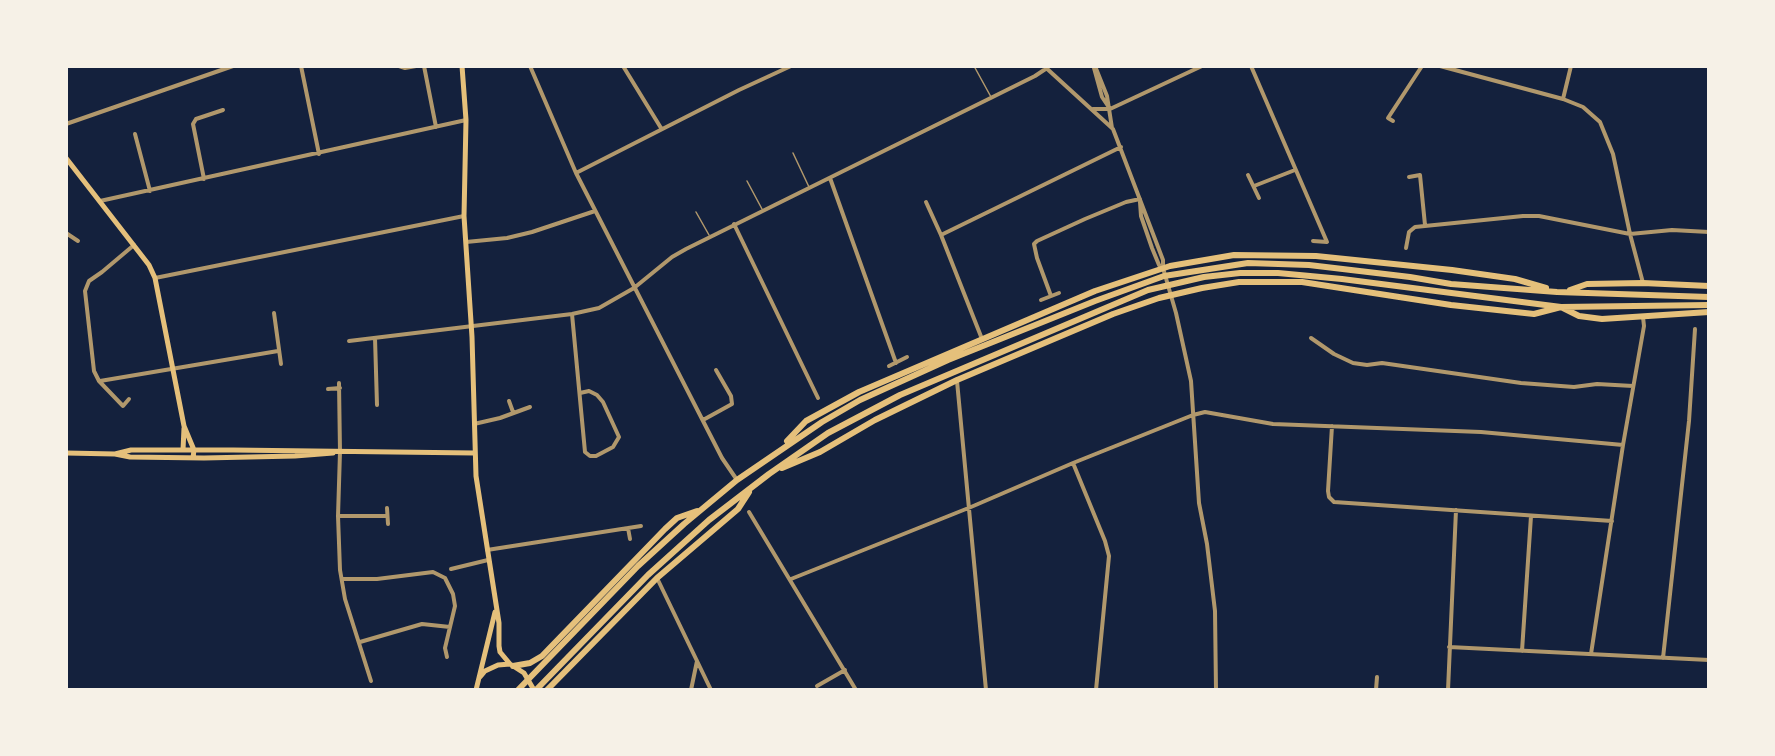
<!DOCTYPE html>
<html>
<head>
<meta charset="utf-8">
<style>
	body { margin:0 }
	#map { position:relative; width:1775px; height:756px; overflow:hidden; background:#14213d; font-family:Overpass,sans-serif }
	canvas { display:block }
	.frame { position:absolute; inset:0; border:68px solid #f6f1e7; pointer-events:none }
</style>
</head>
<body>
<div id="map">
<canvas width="1775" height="756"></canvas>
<div class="frame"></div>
</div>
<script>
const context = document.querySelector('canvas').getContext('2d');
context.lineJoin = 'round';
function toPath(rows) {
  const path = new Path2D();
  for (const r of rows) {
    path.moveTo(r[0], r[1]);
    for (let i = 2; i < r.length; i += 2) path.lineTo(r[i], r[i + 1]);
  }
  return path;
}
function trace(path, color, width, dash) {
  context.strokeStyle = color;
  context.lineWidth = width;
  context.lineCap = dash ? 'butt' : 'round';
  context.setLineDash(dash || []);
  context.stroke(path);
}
trace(toPath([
	[974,66,991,97],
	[793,153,809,187],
	[747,181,762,209],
	[696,212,709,235]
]), '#b1986c', 1.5);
trace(toPath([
	[301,66,319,154],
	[399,66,405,68,416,66],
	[424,66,436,127],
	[530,66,576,173,722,458,737,480],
	[623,66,661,128],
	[1044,66,1113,129,1163,260,1163,268,1176,313,1191,381,1199,503,1207,544,1215,611,1216,690],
	[1095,66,1107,96,1112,128],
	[1251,66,1327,242,1313,241],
	[1440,66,1563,99,1583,107,1600,122,1613,154,1630,234,1643,283],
	[1094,68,1102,97,1108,106],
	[1563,99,1571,66],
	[1093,109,1110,109,1202,66],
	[1393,121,1388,118,1422,66],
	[66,124,233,66],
	[135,134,150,191],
	[576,173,739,90,791,66],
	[1248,175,1259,198],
	[1409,177,1420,175,1425,225],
	[830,178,896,363],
	[204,179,193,124,196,119,223,110],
	[1254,186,1295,170],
	[100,201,466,120],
	[926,202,941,235,982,339],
	[1140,202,1141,216,1152,248,1159,265,1162,268],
	[734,224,818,398],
	[66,233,78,241],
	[941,235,1121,147],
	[466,242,507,238,532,232,595,211],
	[1406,248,1409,232,1415,227,1523,216,1539,216,1630,234,1672,230,1709,232],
	[155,278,464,216],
	[1051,296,1037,258,1034,244,1037,241,1085,219,1126,202,1140,199],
	[1041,300,1059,293],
	[274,313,281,364],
	[572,314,585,452,590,456,596,456,613,447,619,437,603,402,597,395,589,391,580,393],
	[375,338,377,405],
	[1311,338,1334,354,1353,363,1367,365,1382,363,1521,383,1574,387,1597,384,1633,386],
	[349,341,572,314,599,308,634,288,672,257,686,249,1035,76,1047,68],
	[889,366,907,357],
	[100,381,278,351],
	[957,381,986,690],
	[339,383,340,452,338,516,340,570,345,599,371,681],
	[328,389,340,388],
	[129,399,123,406,99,381,94,371,85,291,89,281,102,272,134,245],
	[509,401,513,412],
	[703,420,732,404,731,396,716,370],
	[474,424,500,418,530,407],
	[1332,426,1328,491,1329,497,1334,502,1612,521],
	[1073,463,1105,541,1109,556,1096,690],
	[387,508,388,524],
	[749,512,856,690],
	[338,516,387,516],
	[628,528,630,539],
	[487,550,641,526],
	[451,569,488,560],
	[657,578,711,690],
	[343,579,377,579,433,572,445,578,453,594,455,606,445,648,447,657],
	[791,579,971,507,1073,463,1193,415,1205,412,1273,424,1481,432,1623,445],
	[360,642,422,624,450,627],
	[1449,647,1709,660],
	[1522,651,1531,516],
	[1591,654,1623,445,1644,326,1643,317],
	[1663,658,1689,421,1695,329],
	[817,686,845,670],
	[691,690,697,661],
	[1376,690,1377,677],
	[1448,690,1456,510]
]), '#b1986c', 4);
trace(toPath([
	[462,66,466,120,464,216,472,337,476,476,499,623,499,646,500,652,510,664],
	[66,158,149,265,155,278,184,426,194,450,193,458],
	[183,450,184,428],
	[66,453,115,454,130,457,204,458,295,456,333,453],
	[115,454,131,450,233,450,474,453],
	[480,677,485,671,498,665,510,664,524,673,534,690],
	[476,690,495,612]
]), '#e5c07b', 5);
trace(toPath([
	[1570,290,1587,284,1643,283,1709,286],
	[787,441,806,421,859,392,1095,291,1170,266,1234,255,1316,256,1452,270,1515,279,1546,288],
	[782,468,820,452,875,420,957,380,1113,314,1159,298,1202,288,1239,282,1302,282,1451,305,1534,314,1561,307,1579,316,1602,319,1709,312],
	[513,666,530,663,542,656,665,529,677,518,697,511],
	[518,690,638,566,684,524,737,480,822,422,860,400,948,360,1095,301,1164,276,1248,263,1309,265,1410,277,1451,284,1557,292,1709,297],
	[536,690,648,575,709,520,769,474,828,433,900,395,1148,290,1204,277,1240,273,1278,273,1342,279,1561,307,1709,305],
	[547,690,657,578,738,509,749,492]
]), '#e5c07b', 6);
</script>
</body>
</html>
